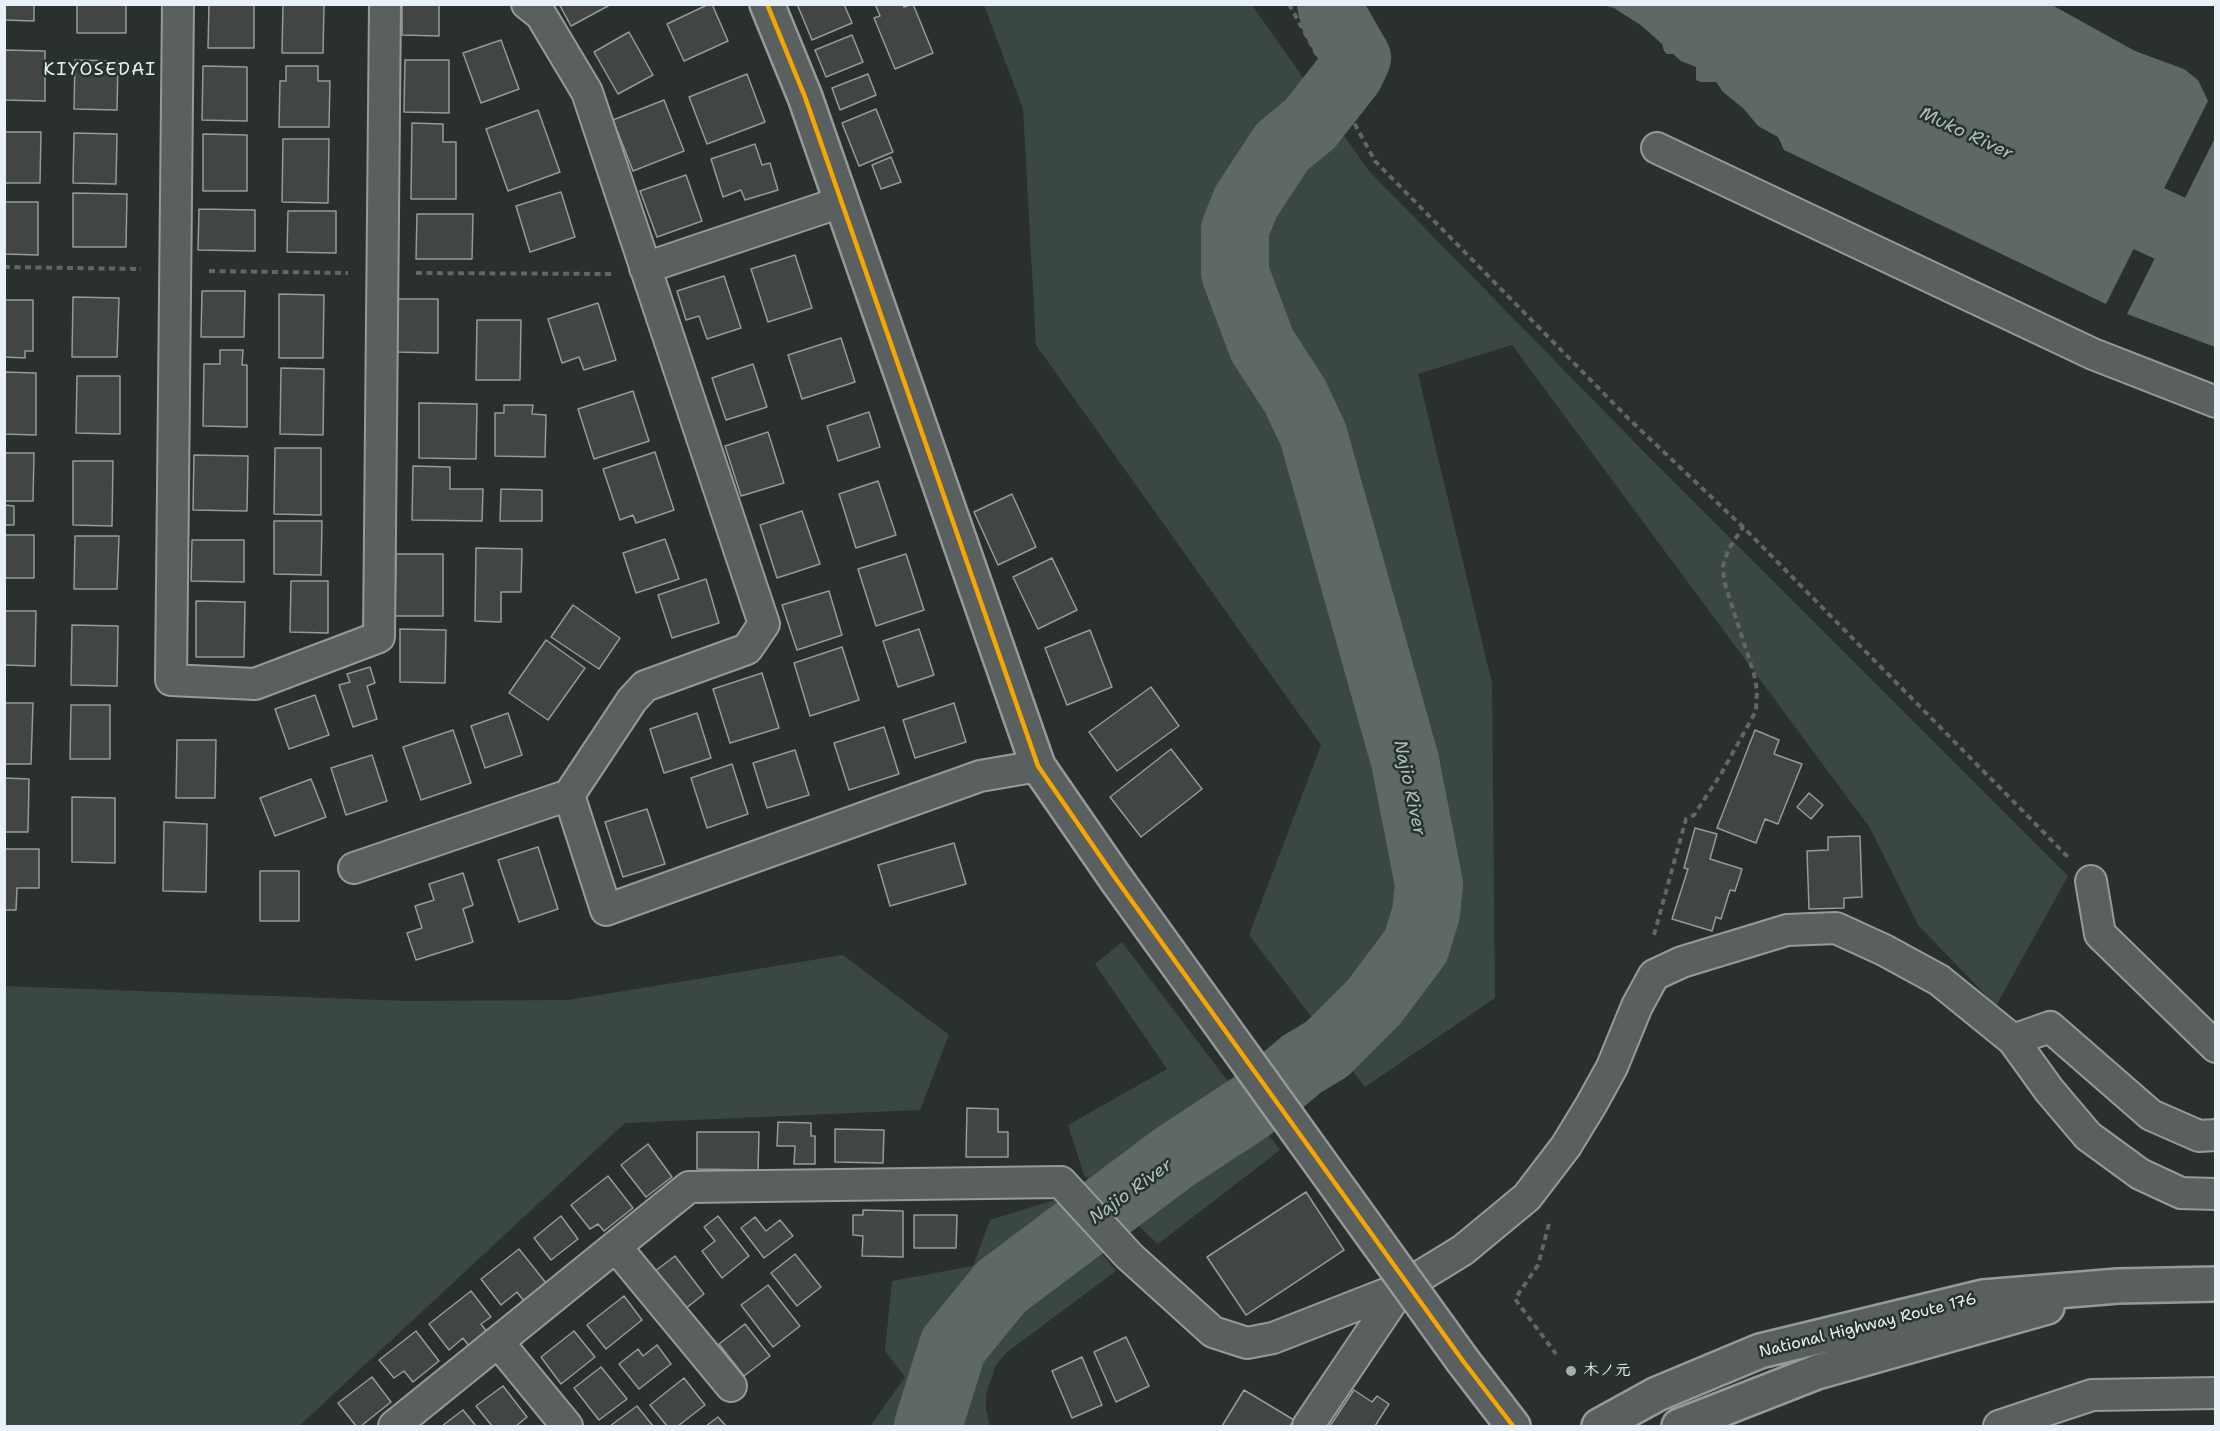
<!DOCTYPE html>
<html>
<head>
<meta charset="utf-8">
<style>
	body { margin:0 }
	#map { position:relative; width:2220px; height:1431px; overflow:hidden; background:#29302d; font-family:"Shantell Sans",sans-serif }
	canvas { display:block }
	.frame { position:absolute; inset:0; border:6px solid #e8f1f8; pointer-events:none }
</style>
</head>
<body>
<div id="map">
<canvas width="2220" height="1431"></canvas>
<div class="frame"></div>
</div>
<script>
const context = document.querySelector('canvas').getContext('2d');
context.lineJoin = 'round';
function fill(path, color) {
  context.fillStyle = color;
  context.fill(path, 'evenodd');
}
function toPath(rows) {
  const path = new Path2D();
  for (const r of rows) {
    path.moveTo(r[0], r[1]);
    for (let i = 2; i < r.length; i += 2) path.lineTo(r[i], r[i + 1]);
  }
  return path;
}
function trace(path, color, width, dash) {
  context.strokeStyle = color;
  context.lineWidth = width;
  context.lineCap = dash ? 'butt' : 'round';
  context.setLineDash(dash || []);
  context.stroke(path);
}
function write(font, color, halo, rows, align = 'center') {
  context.font = font + ' "Shantell Sans","Klee One",sans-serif';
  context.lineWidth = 5;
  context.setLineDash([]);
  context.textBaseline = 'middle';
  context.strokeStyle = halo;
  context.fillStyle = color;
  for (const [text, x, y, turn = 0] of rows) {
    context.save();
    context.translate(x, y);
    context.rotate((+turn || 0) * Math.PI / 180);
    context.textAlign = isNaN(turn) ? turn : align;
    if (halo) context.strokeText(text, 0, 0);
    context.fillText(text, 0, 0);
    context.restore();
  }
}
fill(toPath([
	[984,5,1252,5,1369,171,1652,460,2068,876,1996,1006,1918,925,1870,828,1512,345,1418,374,1492,683,1495,998,1365,1087,1249,935,1321,745,1036,345,1023,109],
	[1122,942,1280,1150,1158,1244,1084,1175,1068,1125,1167,1069,1095,964],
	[843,955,949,1035,920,1110,625,1123,299,1426,5,1426,5,986,408,1001,569,1000],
	[1057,1199,1116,1271,1006,1353,996,1365,986,1394,986,1409,990,1426,870,1426,905,1377,885,1351,892,1281,973,1266,990,1220]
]), '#3b4743');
fill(toPath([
	[1602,5,2052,5,2135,51,2184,69,2198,80,2208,101,2106,304,1784,150,1778,137,1758,126,1744,109,1723,92,1716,82,1701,82,1696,80,1696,67,1681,61,1673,54,1667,54,1664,51,1662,44,1642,26,1614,8],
	[2215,138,2215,347,2127,314]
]), '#5e6967');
trace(toPath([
	[2065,180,2178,232,2216,244],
	[928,1426,953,1346,1001,1287,1173,1158,1252,1106,1302,1064,1327,1049,1374,1002,1416,946,1426,913,1429,884,1405,761,1313,434,1295,396,1262,345,1235,273,1235,229,1246,202,1282,147,1310,124,1350,73,1357,58,1335,20,1331,4]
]), '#5e6967', 68);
const building = toPath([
	[4,4,34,4,34,21,4,20,4,4],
	[77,4,126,4,126,33,77,33,77,4],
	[209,4,254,4,254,48,208,48,209,4],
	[283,4,324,5,323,53,282,53,283,4],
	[402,4,439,4,439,36,402,35,402,4],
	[559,4,608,4,608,6,571,26,559,4],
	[709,4,712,4,728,41,684,61,667,24,709,4],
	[797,4,844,4,852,23,812,40,797,4],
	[875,4,903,4,904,7,913,4,933,53,895,69,874,18,880,16,875,4],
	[629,32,653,75,618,94,594,52,629,32],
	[852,35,863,62,826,77,815,50,852,35],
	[501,40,519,89,481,103,463,53,501,40],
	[4,50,45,51,45,101,4,100,4,50],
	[75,60,118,61,117,110,74,109,75,60],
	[405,60,449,60,449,113,404,112,405,60],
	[203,66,247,67,247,121,202,120,203,66],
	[286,66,318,66,318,81,330,81,329,127,279,127,280,81,286,81,286,66],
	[747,74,765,122,707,144,689,97,747,74],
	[868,74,876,95,840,110,832,88,868,74],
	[664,100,684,151,633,171,613,120,664,100],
	[876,109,893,152,859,166,842,123,876,109],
	[538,110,560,172,508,191,486,129,538,110],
	[412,123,443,124,443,142,456,142,456,199,411,199,412,123],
	[4,132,41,132,40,183,4,183,4,132],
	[74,133,117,134,116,184,73,183,74,133],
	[203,134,247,135,247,191,203,191,203,134],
	[283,139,329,139,328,203,282,202,283,139],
	[755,144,762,165,770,163,778,190,745,200,741,190,723,197,711,159,755,144],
	[891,157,901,182,881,189,872,165,891,157],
	[686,175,702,221,657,237,640,191,686,175],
	[561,192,575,237,530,252,516,206,561,192],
	[73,193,127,194,126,247,73,247,73,193],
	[4,202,38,202,38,255,4,254,4,202],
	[199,209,255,210,255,251,198,250,199,209],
	[288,211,336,211,336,253,287,252,288,211],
	[417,214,473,214,472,259,416,259,417,214],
	[795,255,812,308,768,322,751,269,795,255],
	[724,276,741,328,707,339,699,316,686,320,677,291,724,276],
	[202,291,245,291,244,337,201,337,202,291],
	[279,294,324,295,323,358,279,358,279,294],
	[73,297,119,298,117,357,72,357,73,297],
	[398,299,438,299,438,353,397,352,398,299],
	[4,300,33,300,33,351,25,351,25,358,4,357,4,300],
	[598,303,616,360,584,370,579,357,562,363,548,319,598,303],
	[477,320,521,320,520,380,476,380,477,320],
	[841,338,855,382,802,399,788,355,841,338],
	[220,350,243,350,242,365,247,365,247,427,203,426,204,364,220,364,220,350],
	[753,364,767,407,726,420,712,378,753,364],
	[281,368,324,369,323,435,280,434,281,368],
	[4,372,36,373,36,435,4,434,4,372],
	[77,376,120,376,120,434,76,433,77,376],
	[633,391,649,441,594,459,578,409,633,391],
	[419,403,477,404,476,459,419,458,419,403],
	[504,405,533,405,532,414,546,415,545,457,495,456,495,413,504,413,504,405],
	[869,412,880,447,838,461,827,426,869,412],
	[768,432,784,483,741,496,725,446,768,432],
	[275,448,321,448,321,515,274,514,275,448],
	[655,452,674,510,636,523,633,515,620,520,603,469,655,452],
	[4,453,34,453,33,501,4,501,4,453],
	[194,455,248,456,247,511,193,510,194,455],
	[73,461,113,461,112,526,73,525,73,461],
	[413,466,450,467,450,489,483,489,482,521,412,520,413,466],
	[878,481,896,535,856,548,839,494,878,481],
	[501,489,542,490,542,521,500,521,501,489],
	[1012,494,1036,547,998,565,974,512,1012,494],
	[4,505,14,506,14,525,4,525,4,505],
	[802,511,820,564,777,578,760,525,802,511],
	[274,521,322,521,321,575,274,574,274,521],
	[4,535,34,535,34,578,4,578,4,535],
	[75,536,119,536,117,589,74,589,75,536],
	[665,539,679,579,636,593,623,553,665,539],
	[192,540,244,540,244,582,191,581,192,540],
	[476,548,522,549,521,592,501,592,501,622,475,621,476,548],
	[396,554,443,554,443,616,395,616,396,554],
	[906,554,924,610,876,626,858,569,906,554],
	[1052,558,1077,610,1038,629,1013,577,1052,558],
	[706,579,719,623,672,638,658,595,706,579],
	[291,581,328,581,328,633,290,632,291,581],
	[829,591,842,635,797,650,782,605,829,591],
	[196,601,245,602,244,657,196,657,196,601],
	[573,605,620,638,599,669,551,637,573,605],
	[4,611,36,611,35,666,4,665,4,611],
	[72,625,118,626,117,686,71,685,72,625],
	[400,629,446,630,445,683,400,682,400,629],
	[919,629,934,675,898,687,883,641,919,629],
	[1090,630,1112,687,1067,705,1045,648,1090,630],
	[546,640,585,668,548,720,509,693,546,640],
	[842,647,859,700,810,716,794,663,842,647],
	[370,667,375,683,367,686,377,719,353,727,339,685,350,682,347,674,370,667],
	[762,673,779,728,730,743,713,689,762,673],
	[1151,687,1179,726,1117,771,1089,732,1151,687],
	[315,695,329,735,289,749,275,709,315,695],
	[4,703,33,703,31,764,4,764,4,703],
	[954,703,966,742,915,758,903,720,954,703],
	[71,705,110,705,110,759,70,759,71,705],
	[508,713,522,755,485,768,471,726,508,713],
	[697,713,711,758,664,773,650,729,697,713],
	[884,727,899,774,849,790,834,743,884,727],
	[453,730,471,783,421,800,403,747,453,730],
	[1755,730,1779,740,1774,754,1802,764,1778,824,1765,819,1756,843,1717,828,1755,730],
	[177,740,216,740,215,798,176,798,177,740],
	[1171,749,1202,789,1141,837,1110,797,1171,749],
	[795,750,809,795,767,808,753,763,795,750],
	[372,755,387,801,346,815,331,768,372,755],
	[732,764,748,814,707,828,691,778,732,764],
	[4,778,29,779,28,832,4,832,4,778],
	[311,779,326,817,275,836,260,798,311,779],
	[1809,793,1823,805,1811,819,1797,807,1809,793],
	[72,797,115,798,115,863,72,862,72,797],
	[647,809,665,864,623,877,605,822,647,809],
	[164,822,207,824,206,892,163,891,164,822],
	[1695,828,1717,834,1710,859,1742,869,1735,891,1730,890,1721,919,1716,917,1712,931,1672,919,1688,869,1684,868,1695,828],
	[1860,836,1862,897,1844,898,1844,908,1809,909,1807,851,1828,850,1828,837,1860,836],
	[954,843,966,884,890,906,878,865,954,843],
	[538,847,558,909,519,922,498,860,538,847],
	[4,849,39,849,39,888,17,888,16,910,4,910,4,849],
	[260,871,299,871,299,921,260,921,260,871],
	[463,873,473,905,463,909,473,942,416,960,407,933,422,928,415,906,434,900,429,884,463,873],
	[967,1108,998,1109,998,1132,1008,1132,1008,1157,966,1157,967,1108],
	[778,1122,811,1123,811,1136,815,1136,815,1164,794,1164,795,1146,777,1146,778,1122],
	[835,1129,884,1130,883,1163,835,1162,835,1129],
	[697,1132,759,1132,758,1170,697,1169,697,1132],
	[648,1144,672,1177,646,1197,621,1165,648,1144],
	[608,1176,633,1208,604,1231,598,1224,590,1229,571,1205,608,1176],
	[1306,1192,1344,1250,1246,1315,1207,1257,1306,1192],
	[863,1210,903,1211,903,1257,862,1256,863,1236,853,1235,853,1215,863,1215,863,1210],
	[914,1215,957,1215,956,1248,914,1248,914,1215],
	[561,1216,578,1239,551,1260,534,1238,561,1216],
	[718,1216,749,1256,722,1278,702,1251,715,1241,704,1227,718,1216],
	[755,1217,766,1231,780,1220,793,1236,764,1258,741,1228,755,1217],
	[519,1249,546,1283,524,1301,517,1292,501,1305,481,1279,519,1249],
	[795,1254,821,1287,797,1306,771,1273,795,1254],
	[675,1256,704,1294,685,1309,655,1271,675,1256],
	[768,1285,800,1326,773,1347,741,1305,768,1285],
	[471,1291,491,1317,481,1324,487,1332,469,1346,463,1338,449,1350,429,1324,471,1291],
	[624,1296,642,1320,606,1349,587,1325,624,1296],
	[745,1324,770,1356,744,1376,719,1344,745,1324],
	[416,1331,439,1361,413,1382,404,1371,394,1378,379,1360,416,1331],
	[574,1331,595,1357,561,1384,541,1357,574,1331],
	[1126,1337,1149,1386,1116,1402,1094,1352,1126,1337],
	[657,1345,671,1364,639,1389,619,1364,638,1349,643,1356,657,1345],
	[1082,1357,1102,1405,1072,1418,1052,1371,1082,1357],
	[601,1367,627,1399,599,1420,574,1388,601,1367],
	[372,1377,391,1402,361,1426,356,1426,338,1403,372,1377],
	[684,1378,705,1405,678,1426,667,1426,650,1405,684,1378],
	[503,1386,527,1417,516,1426,492,1426,476,1406,503,1386],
	[1244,1390,1294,1420,1290,1426,1222,1426,1244,1390],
	[1354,1390,1372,1402,1377,1396,1389,1404,1375,1426,1330,1426,1354,1390],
	[637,1406,653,1426,610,1426,637,1406],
	[463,1410,476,1426,442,1426,463,1410],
	[718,1417,726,1426,706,1426,718,1417]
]);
fill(building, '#414644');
trace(building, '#959a9a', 1.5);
const street = toPath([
	[178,4,171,680,255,684,379,637,385,4],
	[527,4,541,15,587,92,764,624,747,649,645,686,632,700,569,795,606,910,980,776,1038,766],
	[1657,148,2093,354,2216,402],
	[645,268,841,202],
	[354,868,569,795],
	[2091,881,2100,934,2216,1047],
	[2013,1040,2050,1027,2151,1115,2199,1136,2216,1135],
	[616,1247,731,1386],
	[498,1342,567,1426],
	[394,1426,689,1187,1061,1182,1129,1256,1213,1332,1247,1343,1273,1338,1401,1288],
	[1308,1426,1401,1288,1463,1250,1527,1197,1566,1146,1591,1105,1612,1067,1637,1006,1654,975,1682,962,1787,930,1836,928,1884,950,1939,980,2013,1040,2049,1090,2088,1136,2140,1174,2181,1193,2216,1194],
	[1999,1426,2092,1395,2216,1393]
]);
const secondary = toPath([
	[767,4,805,97,1038,766,1116,879],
	[1463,1361,1513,1426]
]);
const highway = toPath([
	[1599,1426,1657,1394,1760,1351,1983,1297,2118,1286,2216,1284],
	[1679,1426,1817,1372,2047,1307]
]);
trace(street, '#959a9a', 34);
trace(secondary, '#959a9a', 38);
trace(highway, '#959a9a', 38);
trace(toPath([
	[1289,4,1375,161,1629,419,1743,527,2068,857],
	[4,267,141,269],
	[209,271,348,273],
	[416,273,612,274],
	[1654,935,1686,819,1694,815,1721,774,1756,711,1757,690,1754,674,1724,581,1723,566,1728,550,1743,527],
	[1549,1224,1538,1265,1515,1299,1556,1354]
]), '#626665', 4, [6, 4.5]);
trace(street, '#5a6060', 30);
trace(secondary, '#5a6060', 33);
trace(highway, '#5a6060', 33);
const secondaryBridge = toPath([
	[1116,879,1463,1361]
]);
trace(secondaryBridge, '#959a9a', 38, []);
trace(secondaryBridge, '#5a6060', 33);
trace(toPath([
	[767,4,805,97,1038,766,1116,879,1463,1361,1513,1426]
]), '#f7a600', 4.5);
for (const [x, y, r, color] of [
	[1571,1371,6,"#a5adb1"]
]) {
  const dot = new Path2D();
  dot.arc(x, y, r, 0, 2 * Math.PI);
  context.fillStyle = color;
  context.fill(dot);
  trace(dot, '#26332d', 2);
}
write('16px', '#e8f1f8', '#26332d', [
	["National Highway Route 176",1868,1326,-14]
]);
write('bold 16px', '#e8f1f8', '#26332d', [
	["木ノ元",1583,1371]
], 'left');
context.letterSpacing = '1.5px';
write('18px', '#e8f1f8', '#26332d', [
	["KIYOSEDAI",100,70]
]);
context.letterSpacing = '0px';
write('italic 18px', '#b3bdc0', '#26332d', [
	["Muko River",1966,134,25],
	["Najio River",1409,788,78],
	["Najio River",1131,1192,-36]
]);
</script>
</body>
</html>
